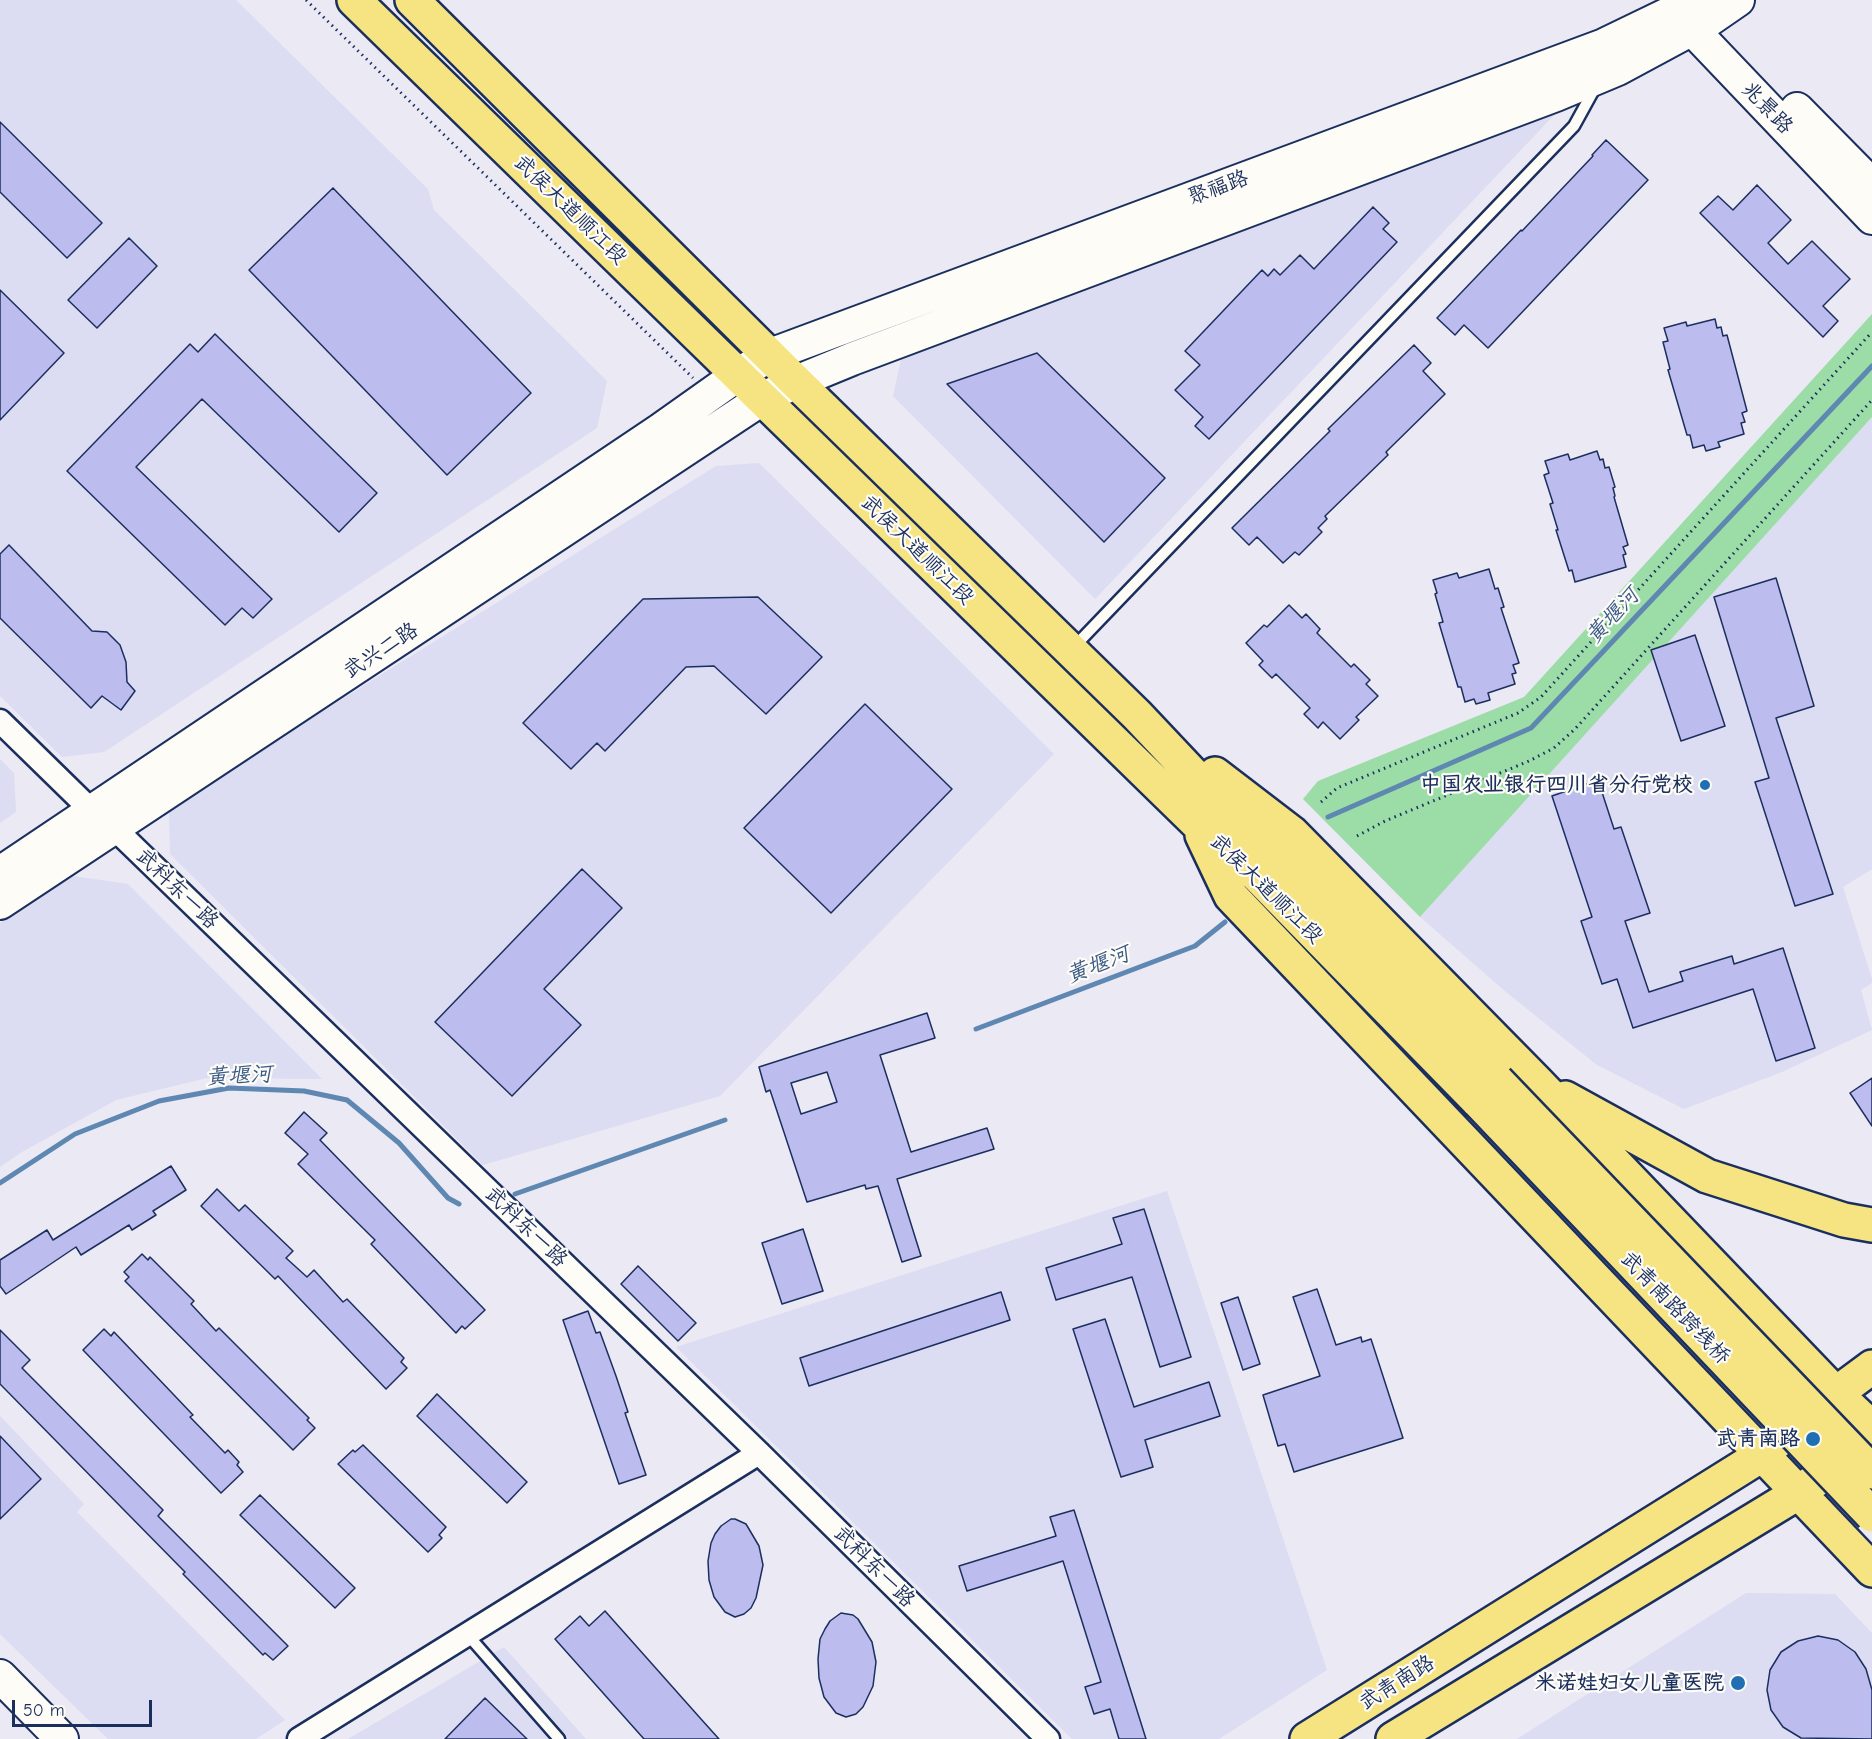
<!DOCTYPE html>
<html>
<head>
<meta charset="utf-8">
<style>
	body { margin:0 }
	#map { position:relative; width:1872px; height:1739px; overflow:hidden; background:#eae9f4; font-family:"Comic Neue",sans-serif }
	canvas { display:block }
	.scale { position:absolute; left:12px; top:1700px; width:140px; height:27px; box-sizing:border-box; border:3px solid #1b2f5e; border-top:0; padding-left:8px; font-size:18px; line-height:21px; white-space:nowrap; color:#1b2f5e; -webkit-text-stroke:4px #fdfcf7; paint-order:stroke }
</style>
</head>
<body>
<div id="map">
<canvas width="1872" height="1739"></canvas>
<div class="scale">50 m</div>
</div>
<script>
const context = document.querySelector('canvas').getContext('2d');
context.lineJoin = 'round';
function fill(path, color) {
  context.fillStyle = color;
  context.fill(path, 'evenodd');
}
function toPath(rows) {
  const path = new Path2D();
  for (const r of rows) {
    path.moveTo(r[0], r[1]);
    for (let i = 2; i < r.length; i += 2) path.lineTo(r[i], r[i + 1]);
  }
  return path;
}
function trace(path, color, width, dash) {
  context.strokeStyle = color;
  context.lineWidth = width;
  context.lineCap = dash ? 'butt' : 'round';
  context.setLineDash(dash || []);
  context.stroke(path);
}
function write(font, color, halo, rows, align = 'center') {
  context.font = font + ' "Comic Neue","LXGW WenKai TC",sans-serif';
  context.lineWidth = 4.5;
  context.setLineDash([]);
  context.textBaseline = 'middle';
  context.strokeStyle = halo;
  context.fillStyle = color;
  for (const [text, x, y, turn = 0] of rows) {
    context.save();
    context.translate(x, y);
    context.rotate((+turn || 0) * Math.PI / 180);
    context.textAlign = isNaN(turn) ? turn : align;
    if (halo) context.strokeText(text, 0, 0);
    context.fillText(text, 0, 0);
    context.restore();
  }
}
fill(toPath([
	[0,0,236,0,428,189,434,210,607,381,597,428,104,752,62,757,0,696],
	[1557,112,1095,599,893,396,902,355],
	[1872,417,1872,869,1843,887,1872,979,1872,983,1861,990,1872,1030,1782,1072,1684,1109,1597,1065,1506,992,1420,917],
	[759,463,1054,754,720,1096,483,1165,170,854,169,807,716,466],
	[0,759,14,773,16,812,0,823],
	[73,876,128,884,322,1079,207,1078,116,1100,22,1152,0,1167,0,923],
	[1167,1191,1327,1670,1219,1739,1072,1739,676,1347],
	[0,1416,84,1504,77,1512,285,1720,256,1739,108,1739,0,1634],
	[1746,1593,1835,1594,1872,1633,1872,1739,1517,1739],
	[504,1647,586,1739,348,1739]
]), '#dcdcf2');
fill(toPath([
	[1872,314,1872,417,1420,917,1303,799,1318,781,1524,697]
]), '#9cdca6');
trace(toPath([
	[1328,817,1531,728,1872,366],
	[976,1029,1195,946,1225,922],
	[0,1183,75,1134,159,1101,229,1088,304,1091,347,1100,399,1143,448,1198,459,1204],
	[515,1194,725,1120]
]), '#5e87b1', 5);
const building = toPath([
	[0,122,102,223,67,258,0,192,0,122],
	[1606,140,1648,180,1488,348,1464,325,1455,335,1437,318,1521,230,1522,231,1593,156,1592,155,1606,140],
	[1757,185,1791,220,1768,243,1788,264,1812,241,1850,279,1823,306,1838,321,1823,337,1700,213,1718,196,1733,210,1757,185],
	[333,188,531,393,447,475,249,270,333,188],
	[1373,207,1389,223,1383,229,1397,242,1209,439,1195,426,1203,417,1175,390,1200,365,1185,351,1262,270,1268,276,1274,269,1280,275,1300,255,1314,269,1373,207],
	[129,238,157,266,97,328,68,300,129,238],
	[0,290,64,353,0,420,0,290],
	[1715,319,1717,328,1721,327,1723,336,1727,335,1747,411,1742,413,1745,422,1741,423,1744,434,1718,442,1720,447,1706,451,1704,445,1693,448,1690,435,1687,435,1668,370,1670,369,1663,342,1668,341,1664,328,1686,322,1687,326,1715,319],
	[215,334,377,493,339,532,202,399,136,467,272,599,253,618,242,608,225,625,67,471,190,344,198,352,215,334],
	[1414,345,1431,363,1423,371,1445,394,1386,452,1388,455,1325,516,1327,519,1318,528,1322,532,1299,555,1295,552,1283,563,1257,537,1249,545,1232,528,1330,431,1328,429,1414,345],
	[1037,353,1165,478,1104,542,947,384,1037,353],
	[1597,451,1600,460,1603,459,1605,468,1609,467,1615,487,1613,488,1615,496,1614,497,1628,545,1623,547,1626,554,1623,555,1626,567,1575,582,1572,570,1569,571,1556,530,1558,530,1550,504,1553,503,1544,475,1549,473,1545,461,1568,454,1570,460,1597,451],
	[9,545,92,631,107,632,120,645,126,662,127,682,135,691,121,710,102,696,91,708,0,618,0,554,9,545],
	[1489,569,1495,589,1498,588,1504,607,1501,608,1519,663,1513,665,1516,673,1512,674,1515,684,1488,693,1490,700,1476,704,1474,699,1465,702,1461,687,1458,687,1439,623,1443,622,1435,594,1437,593,1433,580,1457,573,1459,578,1489,569],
	[1776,578,1814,706,1776,718,1833,894,1795,906,1755,782,1769,778,1714,597,1776,578],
	[758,597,822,657,766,714,714,666,686,667,605,751,597,743,571,769,523,723,643,599,758,597],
	[1289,605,1302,618,1306,614,1320,629,1317,633,1351,667,1354,664,1370,680,1366,684,1378,696,1356,717,1359,720,1340,739,1323,722,1318,728,1304,714,1310,708,1276,674,1272,678,1259,665,1263,661,1246,643,1264,625,1267,627,1289,605],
	[1695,635,1725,726,1681,741,1651,650,1695,635],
	[865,704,952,789,831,913,744,828,865,704],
	[1598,780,1614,829,1621,827,1650,913,1625,921,1649,992,1683,981,1680,972,1732,956,1734,964,1783,948,1815,1048,1776,1061,1753,989,1633,1028,1617,979,1602,984,1581,921,1592,917,1552,796,1598,780],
	[582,869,622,908,544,989,581,1025,512,1096,435,1022,582,869],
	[927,1013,935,1038,880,1055,911,1152,987,1128,994,1149,897,1179,921,1256,902,1262,878,1186,866,1189,865,1185,807,1202,770,1090,766,1092,759,1067,927,1013],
	[827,1072,837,1102,801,1114,791,1083,827,1072],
	[1872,1078,1872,1126,1850,1093,1872,1078],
	[304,1112,327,1133,320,1140,485,1310,465,1329,462,1326,456,1333,371,1244,375,1240,298,1164,308,1154,285,1133,304,1112],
	[171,1166,186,1190,153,1211,156,1215,132,1230,129,1225,81,1255,76,1247,6,1294,0,1286,0,1260,47,1230,53,1240,171,1166],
	[217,1189,239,1211,245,1205,293,1251,286,1258,307,1277,314,1270,343,1302,347,1299,404,1358,401,1362,407,1368,386,1389,278,1276,275,1279,201,1206,217,1189],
	[1144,1209,1191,1357,1160,1367,1132,1277,1056,1300,1046,1268,1122,1244,1113,1218,1144,1209],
	[803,1229,823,1291,782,1304,762,1243,803,1229],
	[142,1254,148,1260,150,1257,194,1301,191,1304,216,1331,219,1328,309,1418,307,1420,315,1428,293,1450,125,1281,129,1277,124,1272,142,1254],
	[638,1266,696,1323,678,1341,621,1284,638,1266],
	[1317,1289,1336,1345,1361,1337,1362,1342,1371,1339,1403,1438,1294,1472,1285,1444,1278,1446,1263,1395,1320,1376,1293,1297,1317,1289],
	[1001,1292,1010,1320,809,1386,800,1358,1001,1292],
	[1238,1297,1260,1364,1243,1370,1221,1303,1238,1297],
	[588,1311,596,1333,600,1332,616,1376,628,1412,625,1413,646,1475,619,1484,563,1320,588,1311],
	[1105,1319,1134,1407,1209,1382,1220,1416,1145,1440,1153,1467,1121,1477,1073,1329,1105,1319],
	[104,1329,111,1336,114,1332,193,1415,190,1417,225,1453,228,1450,239,1462,237,1465,243,1472,221,1493,83,1350,104,1329],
	[0,1330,30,1360,22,1368,163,1510,158,1516,288,1646,273,1660,265,1653,263,1655,183,1574,185,1572,0,1384,0,1330],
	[437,1394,527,1482,507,1503,417,1416,437,1394],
	[0,1436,41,1479,0,1519,0,1436],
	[363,1445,446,1527,439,1535,442,1538,428,1552,338,1464,353,1450,355,1452,363,1445],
	[260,1495,355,1588,335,1608,240,1515,260,1495],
	[1074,1510,1146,1739,1119,1739,1110,1709,1094,1714,1085,1687,1101,1682,1063,1561,967,1591,959,1566,1056,1536,1050,1517,1074,1510],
	[731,1519,735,1519,746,1524,759,1546,763,1565,756,1598,751,1608,744,1614,735,1617,725,1612,714,1597,709,1580,708,1561,711,1543,715,1534,721,1526,731,1519],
	[605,1611,701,1719,719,1739,644,1739,555,1639,580,1616,589,1626,605,1611],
	[841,1613,853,1615,858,1619,872,1642,876,1662,873,1686,863,1707,856,1714,846,1717,836,1713,824,1697,819,1678,818,1659,820,1639,825,1629,830,1621,841,1613],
	[1818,1636,1838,1640,1855,1652,1866,1669,1872,1690,1872,1739,1801,1738,1783,1727,1771,1710,1767,1690,1770,1670,1781,1652,1798,1641,1818,1636],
	[485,1698,527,1739,445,1739,485,1698]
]);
fill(building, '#bdbcee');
trace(building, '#1b2f5e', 1.5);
const lane = toPath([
	[1072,649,1574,126,1596,86],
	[467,1634,559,1739]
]);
const street = toPath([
	[0,721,92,811,114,828,759,1453,1048,1739],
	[299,1739,759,1453]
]);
const secondary = toPath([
	[1676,15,1692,29,1872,218],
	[1797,109,1872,185],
	[0,873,660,430,739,374,770,355,1604,45,1697,0],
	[0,903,762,399,796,382,852,359,1556,95,1618,69,1709,20,1738,0],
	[0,1676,62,1739]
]);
const primary = toPath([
	[354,0,1197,823,1256,874,1479,1102],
	[412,0,796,382,1137,715,1268,854,1497,1081],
	[1215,774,1292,833,1537,1082,1835,1393,1872,1428],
	[1202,835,1231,896,1872,1570],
	[1565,1098,1707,1176,1844,1220,1872,1225],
	[1818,1407,1872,1367],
	[1307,1739,1762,1455,1779,1440],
	[1393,1739,1798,1493,1816,1480]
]);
trace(lane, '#1b2f5e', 15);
trace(street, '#1b2f5e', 27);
trace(secondary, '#1b2f5e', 36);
trace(primary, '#1b2f5e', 38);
trace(toPath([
	[306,0,693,378],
	[1321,802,1337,788,1518,713,1541,697,1872,332],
	[1357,836,1385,821,1529,761,1554,748,1575,729,1872,400]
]), '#1b2f5e', 3, [1.5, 4.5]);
trace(lane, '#fdfcf7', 10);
trace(street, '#fdfcf7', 22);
trace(secondary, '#fdfcf7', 32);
trace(primary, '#f6e381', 33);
const primaryBridge = toPath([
	[1497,1081,1872,1472],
	[1479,1102,1872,1515]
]);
trace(primaryBridge, '#1b2f5e', 38, []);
trace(primaryBridge, '#f6e381', 33);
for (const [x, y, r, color] of [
	[1705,785,6,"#1f6fb2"],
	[1813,1439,8,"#1f6fb2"],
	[1738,1683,8,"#1f6fb2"]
]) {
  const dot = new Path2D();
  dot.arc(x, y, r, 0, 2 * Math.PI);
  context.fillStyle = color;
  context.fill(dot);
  trace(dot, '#fdfcf7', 2);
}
write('21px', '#1b2f5e', '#fdfcf7', [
	["兆景路",1767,108,46],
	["聚福路",1218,188,-20],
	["武侯大道顺江段",570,210,44],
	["武侯大道顺江段",917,550,44],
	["武兴二路",381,651,-33],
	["武科东一路",177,889,44],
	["武侯大道顺江段",1266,889,44],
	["武科东一路",526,1227,44],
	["武青南路跨线桥",1675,1308,46],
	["武科东一路",874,1567,45],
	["武青南路",1397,1683,-32]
]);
write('bold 21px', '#1b2f5e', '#fdfcf7', [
	["中国农业银行四川省分行党校",1693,785],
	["武青南路",1800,1439],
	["米诺娃妇女儿童医院",1724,1683]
], 'right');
write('italic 22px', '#3c5b87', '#fdfcf7', [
	["黄堰河",1613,616,-47],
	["黄堰河",1098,965,-21],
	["黄堰河",239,1076,-3]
]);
</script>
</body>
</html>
